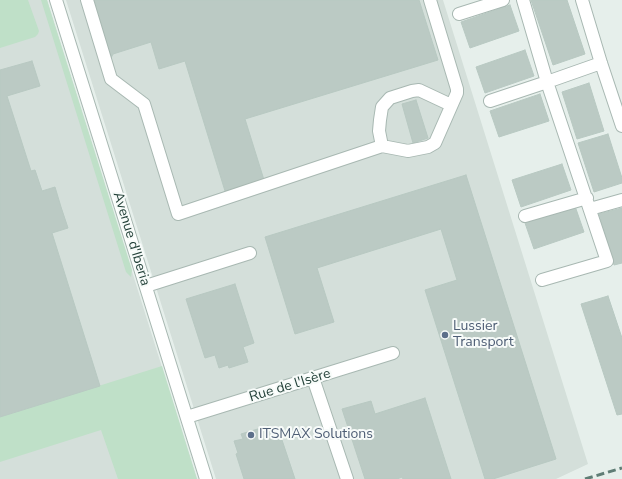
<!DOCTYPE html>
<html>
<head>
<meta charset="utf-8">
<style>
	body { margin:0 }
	canvas { display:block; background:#e6efeb }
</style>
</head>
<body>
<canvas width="622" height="479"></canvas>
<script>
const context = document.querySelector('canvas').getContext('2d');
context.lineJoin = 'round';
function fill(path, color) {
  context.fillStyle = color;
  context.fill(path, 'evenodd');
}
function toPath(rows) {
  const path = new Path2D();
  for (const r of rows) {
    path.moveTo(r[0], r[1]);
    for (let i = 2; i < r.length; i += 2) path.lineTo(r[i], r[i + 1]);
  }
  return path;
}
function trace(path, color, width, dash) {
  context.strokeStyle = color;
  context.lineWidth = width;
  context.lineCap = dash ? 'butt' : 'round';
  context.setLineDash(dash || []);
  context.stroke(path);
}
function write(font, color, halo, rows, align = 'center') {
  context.font = font + ' "Nunito Sans",sans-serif';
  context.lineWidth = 4;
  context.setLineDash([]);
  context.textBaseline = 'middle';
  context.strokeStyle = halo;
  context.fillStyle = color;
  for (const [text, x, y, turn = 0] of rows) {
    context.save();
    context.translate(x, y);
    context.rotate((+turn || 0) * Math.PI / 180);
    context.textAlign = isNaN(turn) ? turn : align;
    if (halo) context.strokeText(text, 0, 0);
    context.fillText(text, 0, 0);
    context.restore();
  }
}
fill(toPath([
	[0,0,47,0,197,479,0,479],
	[66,0,443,0,588,464,556,479,216,479]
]), '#d4dfda');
fill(toPath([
	[0,0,28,0,39,31,38,34,35,37,0,48],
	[41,0,47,0,132,270,131,277,126,272],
	[162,366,197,479,118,479,101,430,0,462,0,417]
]), '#bfe0c8');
const building = toPath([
	[94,0,419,0,438,60,245,119,264,180,225,191,185,61,159,69,151,42,113,54,111,58,94,0],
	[531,0,567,0,585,54,553,65,531,0],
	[510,5,519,31,470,48,461,22,510,5],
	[525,50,534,76,485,93,476,67,525,50],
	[32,61,40,86,7,96,31,171,35,170,42,191,55,187,61,207,68,228,52,233,100,386,0,417,0,70,32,61],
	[589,83,604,131,577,139,562,92,589,83],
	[540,94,549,121,499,137,490,111,540,94],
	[416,100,428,138,413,143,402,104,416,100],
	[608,134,622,178,622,183,594,192,578,143,608,134],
	[562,164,571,190,521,207,512,180,562,164],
	[466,175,556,459,493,479,485,479,425,290,457,280,441,229,317,268,334,322,295,334,265,237,466,175],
	[575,206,584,232,534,249,525,223,575,206],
	[622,208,622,263,614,265,599,214,622,208],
	[235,284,254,343,243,347,248,362,229,368,228,365,219,368,215,355,205,358,186,299,235,284],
	[608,296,622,338,622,414,617,415,581,304,608,296],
	[425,398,451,479,403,479,402,477,397,479,365,479,342,409,371,401,375,414,425,398],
	[268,426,270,431,276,429,280,441,282,440,295,479,244,479,236,454,238,453,234,441,243,439,241,434,268,426]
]);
fill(building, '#bbcac4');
trace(building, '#b8c9c2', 1);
const minor = toPath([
	[56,0,206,479],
	[87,0,111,79,144,104,178,214,382,146,408,151,428,147,435,143,457,93,457,89,430,0],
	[582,0,601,63,622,126],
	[459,14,503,0],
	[490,101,547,82,523,0],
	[382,146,379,131,380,120,382,107,390,98,412,91,419,90,451,105],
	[590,209,622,200],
	[525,216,587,198],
	[542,280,607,261,547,82,601,63],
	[146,286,250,253],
	[313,378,347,479],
	[187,417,393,353]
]);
trace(minor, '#a8b8b2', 14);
trace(minor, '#fff', 12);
trace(toPath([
	[585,479,622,468]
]), '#5f7d75', 3, [8, 4]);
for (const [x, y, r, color] of [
	[445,335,4,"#5c6f8a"],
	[251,435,4,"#5c6f8a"]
]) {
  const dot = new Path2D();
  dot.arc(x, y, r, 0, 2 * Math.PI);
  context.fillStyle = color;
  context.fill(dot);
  trace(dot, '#f7fbf9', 1.5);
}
write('14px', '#24423a', '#f7fbf9', [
	["Avenue d'Iberia",131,239,73],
	["Rue de l'Isère",290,386,-17]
]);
write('14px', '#4e5e75', '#f7fbf9', [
	["Lussier",453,327],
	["Transport",453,343],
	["ITSMAX Solutions",259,435]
], 'left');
</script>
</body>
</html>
